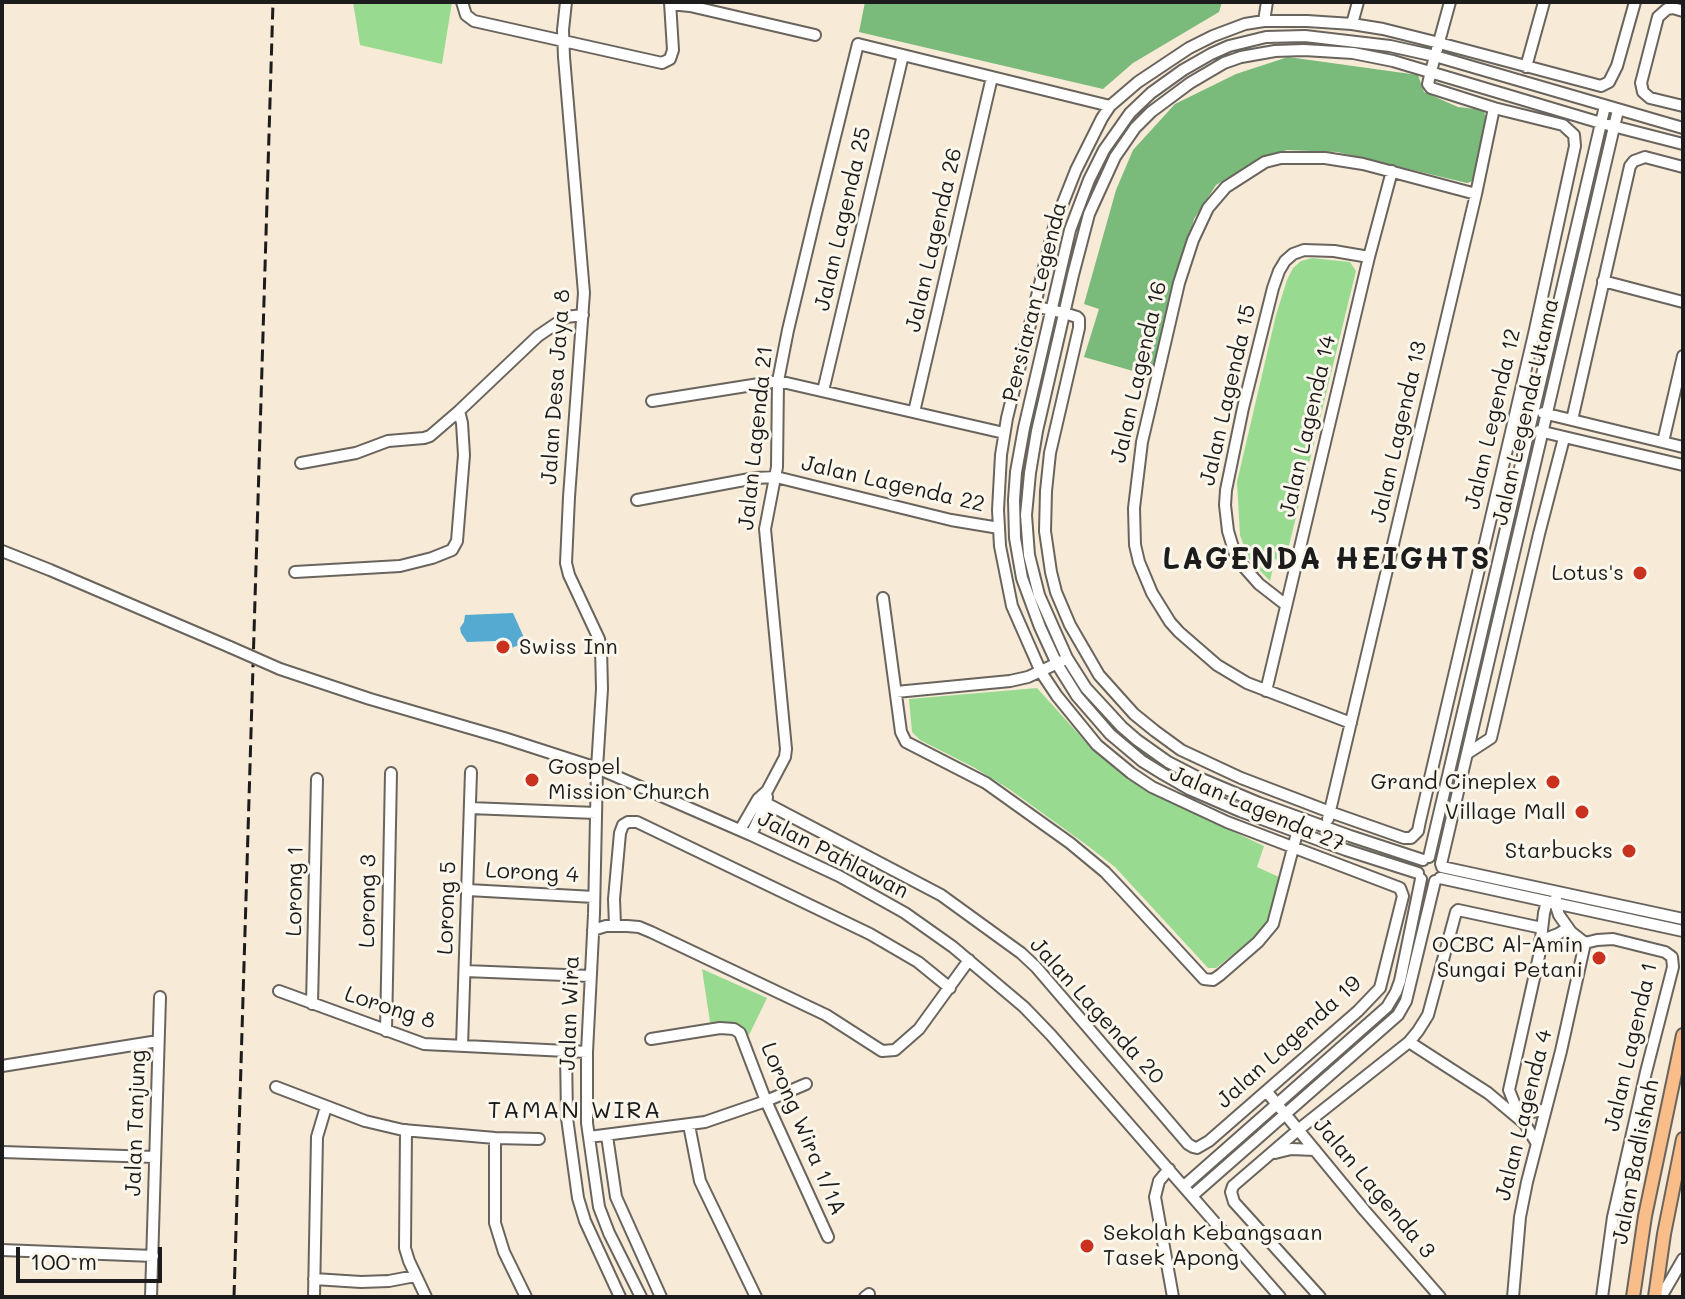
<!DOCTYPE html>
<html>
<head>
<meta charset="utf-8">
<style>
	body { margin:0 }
	#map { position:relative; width:1685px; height:1299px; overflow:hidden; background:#f7ead6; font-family:Mali,sans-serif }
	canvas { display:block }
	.frame { position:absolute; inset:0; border:4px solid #1c1c1c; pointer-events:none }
	.scale { position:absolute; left:16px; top:1247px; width:146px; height:36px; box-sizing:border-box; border:4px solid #1c1c1c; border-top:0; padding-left:10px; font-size:24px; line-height:28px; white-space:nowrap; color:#1c1c1c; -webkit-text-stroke:6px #fbf7ec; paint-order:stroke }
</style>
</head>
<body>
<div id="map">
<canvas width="1685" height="1299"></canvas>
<div class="frame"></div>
<div class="scale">100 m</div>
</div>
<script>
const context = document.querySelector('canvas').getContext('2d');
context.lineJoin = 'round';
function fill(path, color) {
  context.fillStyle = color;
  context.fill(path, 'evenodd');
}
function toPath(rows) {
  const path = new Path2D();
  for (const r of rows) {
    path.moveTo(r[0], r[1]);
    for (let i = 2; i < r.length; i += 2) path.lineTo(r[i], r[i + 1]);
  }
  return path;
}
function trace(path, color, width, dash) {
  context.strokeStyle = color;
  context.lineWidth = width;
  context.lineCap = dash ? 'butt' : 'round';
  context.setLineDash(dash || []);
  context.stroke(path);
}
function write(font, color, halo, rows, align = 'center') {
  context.font = font + ' Mali,sans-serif';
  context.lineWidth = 6;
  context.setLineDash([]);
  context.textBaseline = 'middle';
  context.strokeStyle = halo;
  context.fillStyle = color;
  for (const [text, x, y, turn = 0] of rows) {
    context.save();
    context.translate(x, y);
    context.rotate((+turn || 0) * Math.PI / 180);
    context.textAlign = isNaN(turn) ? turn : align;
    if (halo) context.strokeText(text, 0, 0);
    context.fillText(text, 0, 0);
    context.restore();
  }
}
fill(toPath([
	[353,2,452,2,442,64,360,45],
	[1312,258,1350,262,1356,271,1285,562,1275,559,1270,581,1248,558,1240,535,1237,482,1276,315,1287,280,1293,268,1301,261],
	[1037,688,1093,750,1144,790,1264,846,1257,867,1279,877,1275,905,1269,921,1258,934,1216,968,1208,968,1115,867,1084,843,1009,789,975,768,920,740,912,732,909,699],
	[702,969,767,998,749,1035,734,1027,710,1022]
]), '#98da90');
fill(toPath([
	[865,2,1222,2,1219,12,1133,63,1103,89,859,32],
	[1288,57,1418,75,1424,92,1458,107,1484,110,1486,121,1473,181,1467,183,1337,152,1287,150,1257,160,1216,185,1194,219,1154,377,1084,357,1099,309,1084,304,1116,190,1133,150,1175,104,1236,74]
]), '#7aba7a');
fill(toPath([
	[513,613,526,642,502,652,496,641,467,642,461,633,460,628,464,622,465,615]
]), '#54aad0');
const minor = toPath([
	[462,2,466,15,474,21,662,63,670,59,673,50,670,2],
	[566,2,563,30,564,57,584,293,569,497,566,563,569,575,599,639,601,648,602,689,597,768,594,914,587,1052,587,1123,599,1207,609,1233,641,1297],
	[670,4,690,6,815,35],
	[1683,11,1673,8,1667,9,1658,17,1641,83,1643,92,1650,98,1683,106],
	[1264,21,1267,2],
	[1352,24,1358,2],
	[1526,67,1544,2],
	[1603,281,1683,302],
	[1034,306,1064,313,1077,317,1079,319,1079,328,1050,453,1046,491,1045,531,1051,572,1056,592,1070,625,1099,675,1134,714,1155,731,1181,750,1241,778,1330,812,1404,838,1411,838,1418,831,1420,821,1534,334,1575,146,1574,135,1563,125,1494,108,1431,88,1428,84,1431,71,1450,2],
	[823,391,903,55],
	[652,401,778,381,1004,433],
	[914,412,992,77],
	[1543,413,1683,447],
	[1572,420,1630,166,1634,161,1645,157,1683,167],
	[1539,431,1683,465],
	[1663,442,1683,356],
	[301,463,356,453,388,441,424,438,430,436,459,411,538,336,566,317,583,315],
	[637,500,755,478,776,477,951,520,999,528],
	[2,551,50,570,230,647],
	[295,572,400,566,432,558,452,550,457,541,464,455,462,423,459,411],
	[883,598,901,732,906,742,986,783,1070,843,1105,872,1123,891,1204,979,1213,980,1220,975,1258,942,1273,924,1297,833],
	[1286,605,1259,584,1244,567,1235,554,1228,531,1225,505,1226,490,1243,408,1273,288,1279,271,1285,261,1293,254,1304,250,1334,251,1369,257],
	[280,669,370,699,504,738,597,768,751,835,839,876,905,913,953,947,1024,1007,1051,1035,1280,1297],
	[1266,691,1369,257,1392,171],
	[896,692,1010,681,1028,677,1062,661],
	[1351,723,1247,683,1217,665,1179,632,1170,622,1152,593,1139,562,1135,545,1134,508,1142,442,1160,365,1179,283,1193,240,1208,208,1226,187,1265,162,1281,158,1325,158,1363,164,1476,194],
	[1468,753,1491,738,1539,534,1564,438],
	[758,799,941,895,1021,953,1036,967,1188,1144,1193,1147,1197,1148,1209,1141,1358,1011,1380,988,1403,896,1400,888,1227,822,1152,787,1131,773,1097,745,1057,696,1041,672,1012,606,1000,546,998,510,1001,455,1007,418,1055,223,1076,170,1102,118,1110,106,1138,82,1189,48,1213,36,1245,24,1264,21,1307,21,1352,24,1383,29,1439,43,1601,86,1609,82,1617,66,1635,2],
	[470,808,596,813],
	[1328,819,1476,194,1494,108],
	[740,830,758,799,767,791,785,757,786,749,765,529,777,467,778,381,788,330,816,213,858,44,1110,106],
	[751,835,766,803,767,797],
	[1429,857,1605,106],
	[1423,860,1350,836,1259,803,1197,777,1168,762,1137,740,1122,727,1086,688,1067,658,1039,595,1029,555,1026,515,1030,473,1037,431,1073,275,1089,214,1115,157,1135,128,1151,112,1190,83,1224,63,1241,57,1275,51,1304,50,1353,53,1393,61,1601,123,1683,144],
	[1441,864,1618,110],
	[1442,867,1683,919],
	[1418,873,1346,850,1240,811,1189,789,1163,774,1142,761,1110,734,1077,696,1057,664,1040,627,1022,578,1015,538,1014,500,1016,472,1024,428,1070,230,1089,180,1104,150,1130,113,1151,93,1183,70,1211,54,1229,46,1266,37,1305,36,1390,46,1435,56,1683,128],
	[1440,878,1683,931],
	[468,890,594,897],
	[1556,898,1555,903,1559,915,1571,932,1585,943],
	[615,925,614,899,620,833,623,825,628,822,637,822,870,934,918,962,950,988],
	[593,930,606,926,627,926,639,927,651,932,826,1015,882,1051,895,1050,919,1029,969,960],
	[1540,941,1558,934,1568,928],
	[1585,943,1597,940,1613,939,1665,952,1672,957,1673,967,1646,1072,1613,1217,1602,1297],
	[465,971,590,976],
	[279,991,424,1044,587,1052],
	[312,1004,317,779],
	[386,1031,391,773],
	[651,1039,720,1028,734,1029,740,1033,766,1101,828,1237],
	[1409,1042,1488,1093,1525,1124,1536,1142],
	[462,1046,471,772],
	[566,1052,567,1118,578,1198,585,1221,620,1297],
	[2,1066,158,1041],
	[276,1087,365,1121,403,1130,495,1138,539,1139],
	[1267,1092,1365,1211,1440,1297],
	[1544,1110,1531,1112,1522,1110,1515,1105,1509,1090,1539,956,1544,913,1547,901],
	[689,1125,700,1181,756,1297],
	[406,1130,405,1248,409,1261,426,1297],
	[607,1136,616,1197,661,1297],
	[589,1137,705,1122,766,1101,806,1084],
	[495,1138,495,1223,504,1252,526,1297],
	[2,1152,155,1157],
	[1275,1153,1291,1149,1315,1150],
	[1169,1169,1159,1181,1155,1197,1173,1297],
	[1184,1186,1387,1007,1396,992,1400,981,1421,879],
	[1192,1196,1398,1015,1406,1001,1435,881],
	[2,1250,153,1256],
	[314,1279,361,1282,389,1281,415,1276],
	[151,1297,160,997],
	[314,1297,317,1137,326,1107],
	[865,1297,869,1294],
	[1320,1297,1234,1202,1231,1192,1233,1186,1298,1130,1409,1042,1418,1031,1428,1015,1456,912,1458,910,1542,928],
	[1513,1297,1520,1217,1527,1182,1561,1051,1585,943],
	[1661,1297,1683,1259]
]);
const major = toPath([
	[1633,1297,1645,1216,1683,1035],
	[1655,1297,1664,1234,1683,1139]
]);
trace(minor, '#69645d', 14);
trace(major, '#69645d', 16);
trace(minor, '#fff', 10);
trace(major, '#f8bd88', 12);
trace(toPath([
	[234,1297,273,2]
]), '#1c1c1c', 3, [12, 6]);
const minorBridge = toPath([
	[230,647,280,669]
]);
trace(minorBridge, '#69645d', 14, []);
trace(minorBridge, '#fff', 10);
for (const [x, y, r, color] of [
	[1640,573,8,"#c8321e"],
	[503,647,8,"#c8321e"],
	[532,780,8,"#c8321e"],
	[1553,782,8,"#c8321e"],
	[1582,812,8,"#c8321e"],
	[1629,851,8,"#c8321e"],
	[1599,958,8,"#c8321e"],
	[1087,1246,8,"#c8321e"]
]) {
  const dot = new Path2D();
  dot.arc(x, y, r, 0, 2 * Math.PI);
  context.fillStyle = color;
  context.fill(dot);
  trace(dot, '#fbf7ec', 3);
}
write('22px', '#1c1c1c', '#fbf7ec', [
	["Jalan Lagenda 25",843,219,-77],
	["Jalan Lagenda 26",934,240,-77],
	["Persiaran Legenda",1035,302,-76],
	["Jalan Lagenda 16",1139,372,-77],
	["Jalan Desa Jaya 8",556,387,-86],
	["Jalan Lagenda 15",1228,395,-77],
	["Jalan Legenda Utama",1526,412,-77],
	["Jalan Legenda 12",1493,419,-77],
	["Jalan Lagenda 14",1308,426,-77],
	["Jalan Lagenda 13",1399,432,-77],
	["Jalan Lagenda 21",756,438,-84],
	["Jalan Lagenda 22",893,484,13],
	["Jalan Lagenda 27",1257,809,23],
	["Jalan Pahlawan",833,855,27],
	["Lorong 4",532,873,3],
	["Lorong 1",295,891,-89],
	["Lorong 3",368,901,-89],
	["Lorong 5",447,908,-88],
	["Lorong 8",390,1008,18],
	["Jalan Lagenda 20",1097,1011,48],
	["Jalan Wira",570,1013,-88],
	["Jalan Lagenda 19",1289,1042,-42],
	["Jalan Lagenda 1",1631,1047,-77],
	["Jalan Lagenda 4",1524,1115,-76],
	["Jalan Tanjung",136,1123,-88],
	["Lorong Wira 1/1A",803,1129,67],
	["Jalan Badlishah",1636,1162,-79],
	["Jalan Lagenda 3",1374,1188,50]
]);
write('22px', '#1c1c1c', '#fbf7ec', [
	["Lotus's",1624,573],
	["Swiss Inn",519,647,"left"],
	["Gospel",548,767,"left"],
	["Mission Church",548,792,"left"],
	["Grand Cineplex",1537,782],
	["Village Mall",1566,812],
	["Starbucks",1613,851],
	["OCBC Al-Amin",1583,945],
	["Sungai Petani",1583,970],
	["Sekolah Kebangsaan",1103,1233,"left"],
	["Tasek Apong",1103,1258,"left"]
], 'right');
context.letterSpacing = '2px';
write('24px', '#1c1c1c', '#fbf7ec', [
	["TAMAN WIRA",575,1111]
]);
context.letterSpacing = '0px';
context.letterSpacing = '2px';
write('bold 30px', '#1c1c1c', '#fbf7ec', [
	["LAGENDA HEIGHTS",1327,560]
]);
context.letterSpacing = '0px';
</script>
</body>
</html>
